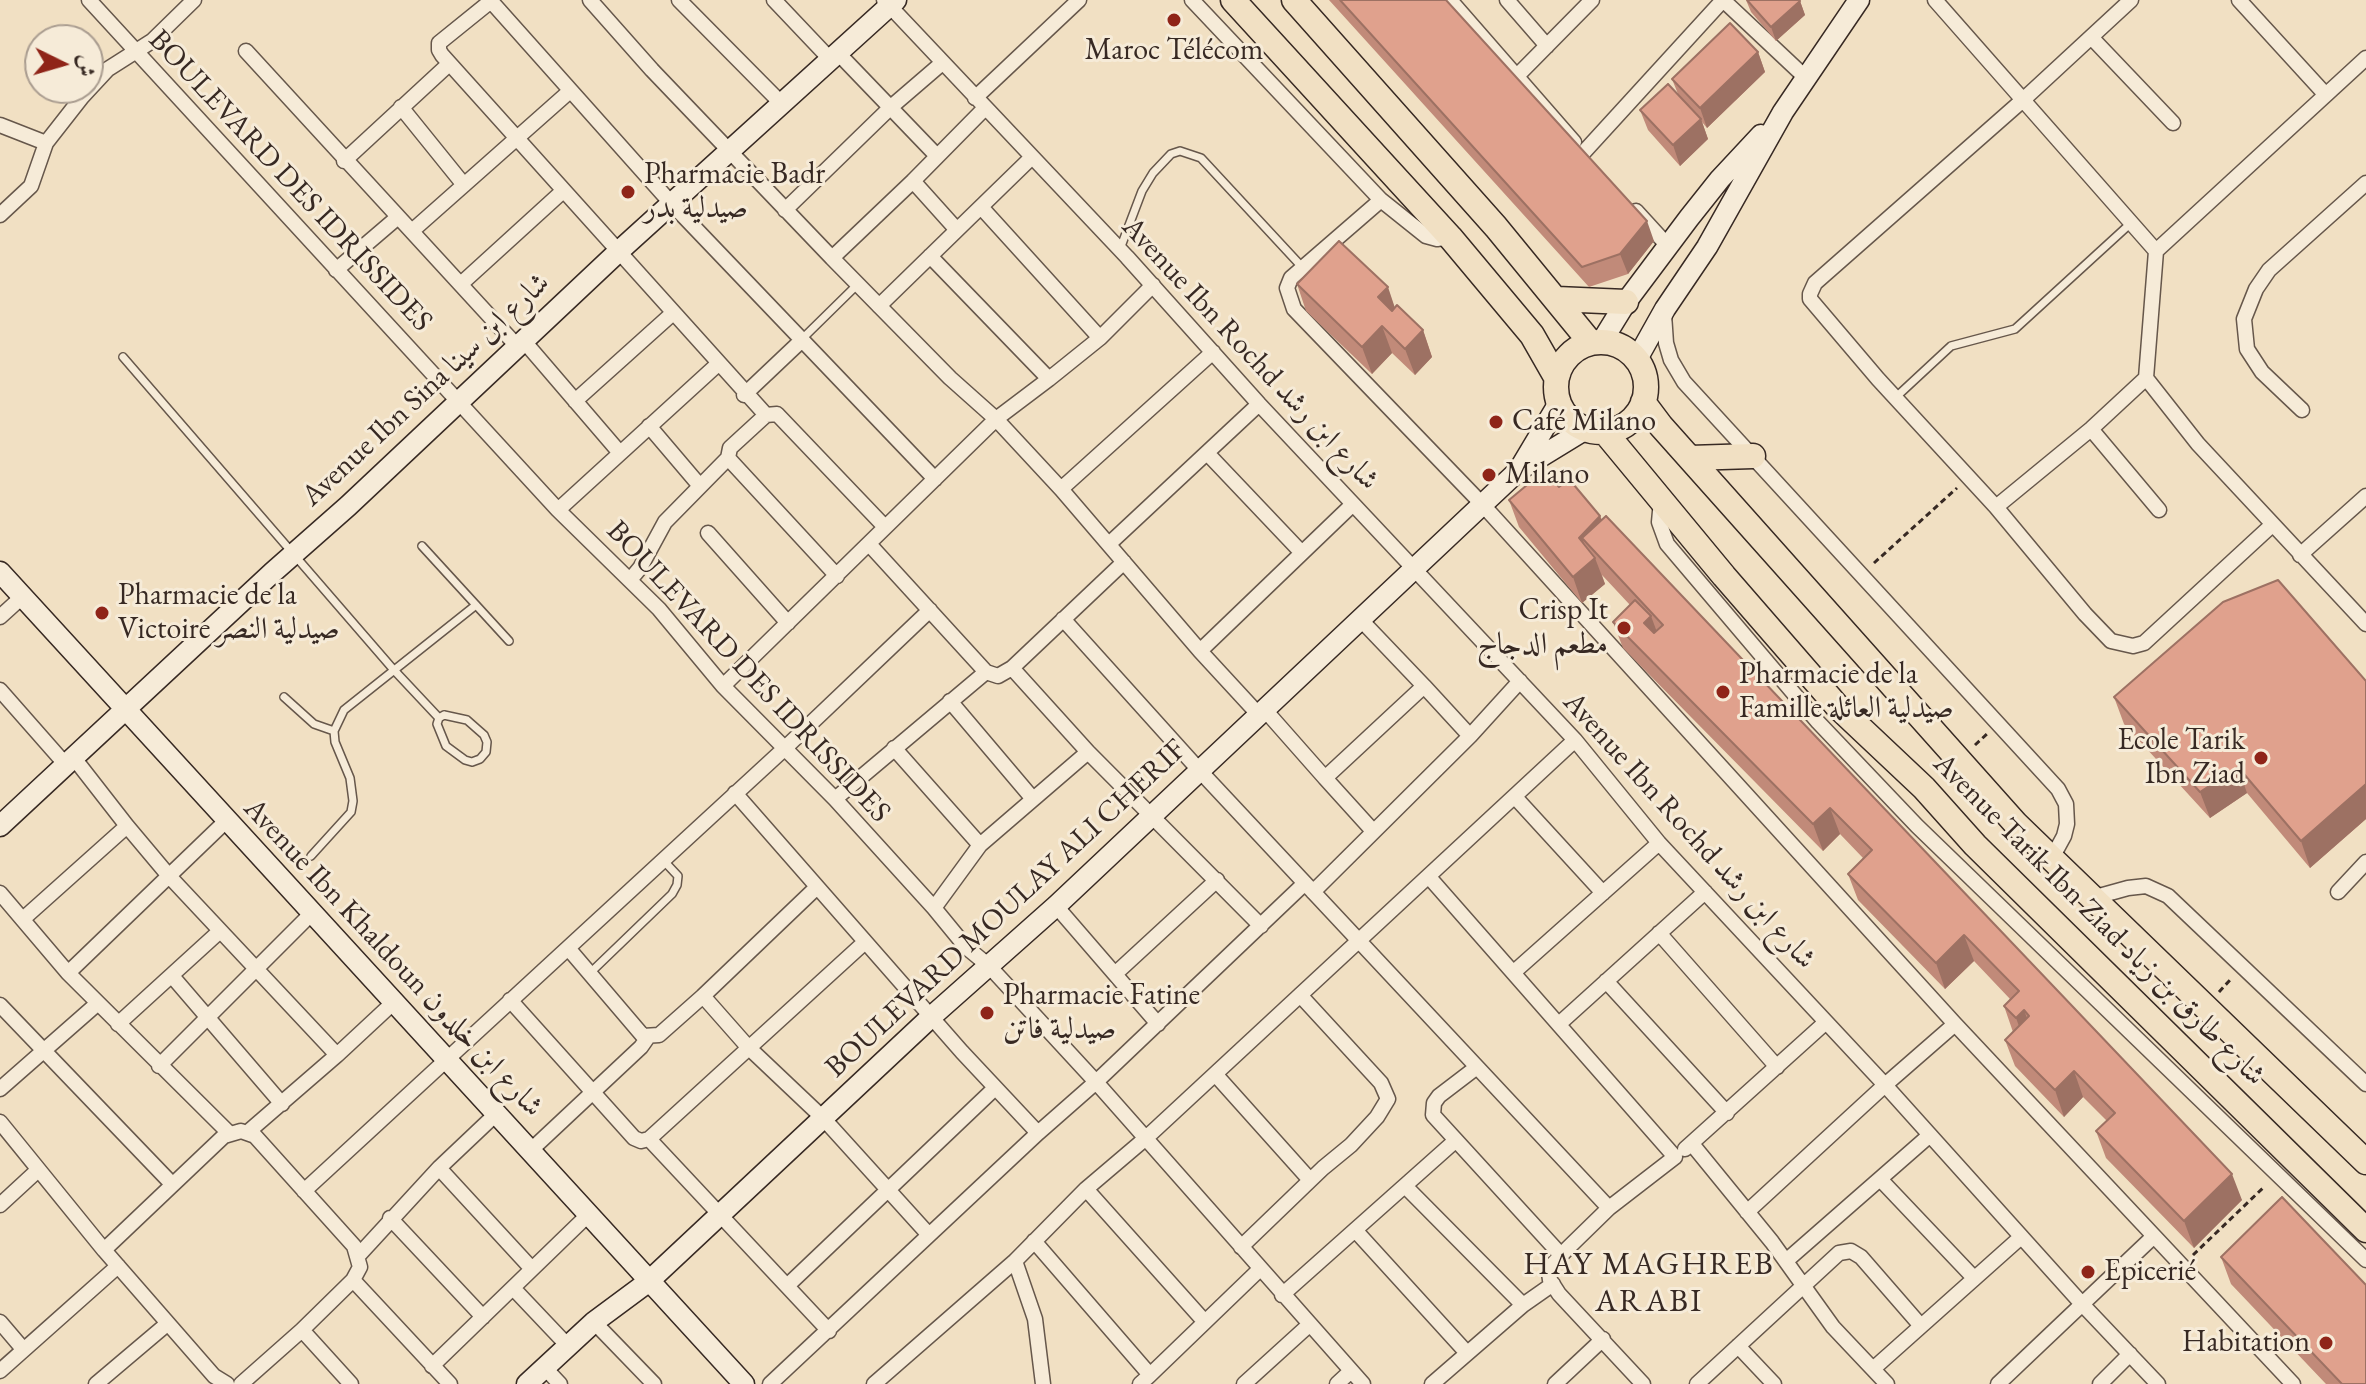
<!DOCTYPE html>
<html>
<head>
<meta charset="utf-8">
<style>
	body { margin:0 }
	#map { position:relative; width:2366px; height:1384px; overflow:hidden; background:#f1e0c3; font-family:"EB Garamond",Amiri,serif }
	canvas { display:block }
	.north { position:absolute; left:24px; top:24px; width:80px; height:80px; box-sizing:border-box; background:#f6ebd8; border:2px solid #aa9d90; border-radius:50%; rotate:95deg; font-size:22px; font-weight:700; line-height:32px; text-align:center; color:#372923 }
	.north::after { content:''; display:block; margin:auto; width:28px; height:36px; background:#8f2418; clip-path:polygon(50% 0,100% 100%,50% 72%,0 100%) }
</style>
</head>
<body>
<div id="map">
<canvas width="2366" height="1384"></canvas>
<div class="north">ش</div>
</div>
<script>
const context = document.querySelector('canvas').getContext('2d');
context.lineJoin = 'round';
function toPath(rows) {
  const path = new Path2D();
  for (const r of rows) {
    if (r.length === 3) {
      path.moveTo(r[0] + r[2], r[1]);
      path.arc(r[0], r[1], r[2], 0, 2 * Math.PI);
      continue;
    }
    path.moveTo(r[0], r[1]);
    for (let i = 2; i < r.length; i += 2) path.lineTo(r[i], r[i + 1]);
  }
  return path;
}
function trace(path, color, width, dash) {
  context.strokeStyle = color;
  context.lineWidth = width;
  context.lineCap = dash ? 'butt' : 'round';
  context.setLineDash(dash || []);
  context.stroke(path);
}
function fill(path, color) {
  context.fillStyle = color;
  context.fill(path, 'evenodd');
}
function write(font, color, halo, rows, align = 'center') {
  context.font = font + ' "EB Garamond",Amiri,serif';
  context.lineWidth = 6;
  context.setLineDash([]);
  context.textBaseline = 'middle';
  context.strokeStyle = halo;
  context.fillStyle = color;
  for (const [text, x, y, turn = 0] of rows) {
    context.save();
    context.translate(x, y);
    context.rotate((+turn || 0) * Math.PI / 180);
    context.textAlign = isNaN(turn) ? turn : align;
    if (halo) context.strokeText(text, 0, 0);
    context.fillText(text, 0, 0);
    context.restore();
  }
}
const lane = toPath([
	[1120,249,1142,191,1153,173,1171,154,1180,151,1201,158,1303,268],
	[802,339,858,284],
	[123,357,393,669,439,718],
	[1895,398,1951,346,2015,329,2131,223],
	[422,546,509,641],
	[284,697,314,724,334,731],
	[444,715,467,720,484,735,487,742,486,752,480,759,472,762,465,760,446,746,437,724,439,718,444,715],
	[311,856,351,812,353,801,350,778,335,742,334,731,344,710,476,605],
	[589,974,672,894,677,885,678,876,663,860]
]);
const street = toPath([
	[89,0,558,510,659,609,723,686,835,799,934,908,966,947,989,966,1096,1082,1363,1384],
	[490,0,671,203,935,479],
	[590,0,652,70,832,258,913,181,985,108],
	[679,0,781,103],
	[774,0,830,59],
	[884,0,1127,257,1259,404,1575,740,1659,843,1885,1085,2082,1304,2158,1384],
	[1192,0,1381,200,1426,236,1437,239,1450,237],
	[1450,0,1574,142],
	[1507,0,1547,46],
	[1723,0,1805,77],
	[1935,0,2156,251],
	[2131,0,2024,99,1815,283,1810,294,1810,299,1878,379,1996,507,2085,614,2111,641,2133,646,2144,643,2272,525],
	[2239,0,2325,94],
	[491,1,439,43,439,50,442,55,766,415],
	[2091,37,2173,123],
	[246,51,517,346],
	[837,52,937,156],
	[1516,77,1592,0],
	[975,98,1079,0],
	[401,107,464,185],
	[0,125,46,143],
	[1584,152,1723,0],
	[344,161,449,64],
	[913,181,957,230,1032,157],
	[1381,200,1291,278,1287,288,1294,309,1482,504,1955,1024,2293,1384],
	[981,207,1100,338,1153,285],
	[785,210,891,107,941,64],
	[1636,211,1668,246],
	[0,215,31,186,46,143,82,97,108,69,152,41,194,0],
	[412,231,570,91],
	[930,256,1049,379,1100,338],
	[832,258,950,378,996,419,1061,489,1200,651,1259,715],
	[336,270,398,217],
	[462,283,563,191],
	[879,306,957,230],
	[1664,314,1666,343,1671,360,1684,382,2058,789,2066,804,2067,824,2064,836,2052,858],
	[523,340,620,453],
	[2146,378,2198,444,2366,624],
	[744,395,801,341],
	[575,401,673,313],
	[2302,410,2262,372,2247,349,2244,319,2256,289,2269,270,2366,183],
	[649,426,700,486],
	[2091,429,2159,510],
	[1207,453,1302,553],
	[1061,489,1213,352],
	[1661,501,1659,522,1667,544,1818,722,1917,826,2366,1260],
	[1996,507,2091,429,2146,378,2156,251,2366,58],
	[558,510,718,364],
	[708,533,788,623],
	[869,544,986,672,998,676,1012,668,1124,562],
	[1109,544,1259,404],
	[2300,555,2366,496],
	[837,576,728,458,730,448,766,415,777,414,885,527],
	[630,580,640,568,665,522,728,458],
	[0,617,22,597],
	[1063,619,1200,771,1609,1208],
	[1361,620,1424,686],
	[1200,651,1353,504],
	[1012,668,1088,752,1261,926],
	[723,686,996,419,1049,379],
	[0,690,66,765],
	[950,701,1033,799],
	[1265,710,1325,778,1424,686,1470,736,1520,681],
	[894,748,980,845],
	[1325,778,1373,831],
	[735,793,962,1052,1038,1133],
	[1515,797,1603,893],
	[835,799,986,672],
	[127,826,169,876,337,1055],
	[1429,877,1675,1157,1609,1208,1568,1248,1553,1264,1549,1273,1550,1280,1559,1294,1643,1384],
	[1313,892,1470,736],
	[2338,892,2366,862],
	[0,893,68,973,229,1133],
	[2092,898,2128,888,2146,886,2168,896,2366,1084],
	[1056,906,1158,1024],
	[934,908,980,845,1088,752],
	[23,919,127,826,74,758],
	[1659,933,1777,1067],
	[568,948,643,1036,659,1035,703,996,748,1047,823,1118,929,1235],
	[1514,972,1659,843],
	[68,973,226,821],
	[1115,974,1217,880],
	[172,976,282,1104],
	[1606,981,1727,1113],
	[703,996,817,887],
	[510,1000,634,1138,641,1141,649,1139,865,942],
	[0,1005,172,1184],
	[118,1024,220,931],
	[1559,1024,1705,892],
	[159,1066,312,913],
	[1477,1067,1439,1096,1434,1103,1433,1115,1561,1255],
	[1215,1074,1310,1180],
	[0,1089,98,1003],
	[0,1122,104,1250],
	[248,1132,337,1055,394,1002],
	[649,1139,829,1331],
	[1692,1144,1772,1242,1833,1327,1887,1384],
	[1685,1149,1826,1022],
	[530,1151,641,1047,648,1037],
	[439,1168,532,1269],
	[1880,1179,1974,1278],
	[1405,1186,1523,1305,1553,1284],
	[1086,1189,1204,1321],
	[304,1191,784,749,930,610],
	[0,1205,38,1170],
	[1747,1212,1885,1085,1955,1024],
	[390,1218,483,1317],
	[1355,1230,1467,1353],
	[1034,1241,1150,1375,1140,1384],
	[1241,1247,1323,1168,1351,1145,1377,1117,1388,1099,1381,1083,1300,995],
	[358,1256,439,1168,496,1114],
	[1015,1261,1035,1319,1043,1384],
	[1786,1261,1930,1135],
	[353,1280,450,1384],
	[787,1286,995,1088],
	[513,1288,568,1346],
	[1282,1295,1455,1141],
	[0,1322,23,1349],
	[594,1322,654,1384],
	[302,1330,351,1384],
	[1738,1346,1774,1384],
	[432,1366,589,1214],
	[545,1368,560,1384],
	[1873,1369,2021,1237],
	[0,1371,118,1266],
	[1150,1375,1260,1269],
	[96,1384,167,1324],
	[227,1384,214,1376,104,1250,224,1136,241,1131,255,1136,354,1246,360,1267,353,1280,302,1330,241,1384],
	[770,1384,1038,1133,1096,1082,1305,883],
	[874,1384,1015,1261,1086,1189,1146,1138,1575,740],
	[1244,1384,1309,1325],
	[1337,1384,1351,1371],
	[1432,1384,1523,1305],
	[1555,1384,1603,1339],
	[1697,1384,1839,1253,1851,1251,1861,1257,1921,1326],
	[1998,1384,2154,1236],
	[2100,1384,2130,1354]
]);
const secondary = toPath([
	[1602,341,1626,302,1689,218,1720,179,1761,135],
	[1637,359,1665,309,1707,247,1783,112,1859,0],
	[1519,470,1559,403],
	[0,572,744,1384],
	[0,826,272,573,348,506,618,252,896,0],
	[527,1384,594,1322,648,1282,931,1017,1056,906,1519,470,1586,429]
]);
const primary = toPath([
	[1233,0,1450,237,1532,335,1556,377],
	[1294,0,1496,227,1591,343],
	[1557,299,1626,302],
	[1601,387,45],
	[1643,402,1661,426,2016,824,2366,1162],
	[1604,431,1724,576,1837,706,1924,788,1975,845,2366,1230],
	[1690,458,1753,456]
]);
trace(lane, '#66574b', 10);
trace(street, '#66574b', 17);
trace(secondary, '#372923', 23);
trace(primary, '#372923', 27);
trace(toPath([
	[1874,563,1957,488],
	[1975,745,1987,734],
	[2219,992,2230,980],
	[2193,1255,2265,1186]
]), '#372923', 3, [6, 4]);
trace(lane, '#f6ebd8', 7);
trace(street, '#f6ebd8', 14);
trace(secondary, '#f6ebd8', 20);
trace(primary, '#f1e0c3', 24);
fill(toPath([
	[1329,0,1446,0,1654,241,1628,274,1589,287],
	[1746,0,1800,1,1805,15,1776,41,1751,12],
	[1758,52,1765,72,1707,128,1702,122,1708,139,1680,166,1648,130,1640,110,1678,94,1672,79],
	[1297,284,1395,308,1423,330,1432,357,1415,375,1392,353,1372,374,1306,311],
	[1509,500,1600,516,1602,520,2242,1200,2194,1248,2106,1158,2096,1131,2107,1121,2083,1097,2064,1117,2015,1066,2005,1040,2013,1032,2004,1006,2010,999,1974,961,1945,989,1858,900,1848,874,1863,858,1840,834,1823,851,1623,648,1613,622,1630,605,1602,575,1605,584,1582,603,1519,527],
	[2366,681,2366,819,2310,868,2247,793,2210,818,2124,724,2114,697],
	[2221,1257,2366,1384,2326,1384,2231,1284]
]), '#c18a79');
fill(toPath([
	[1800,1,1805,15,1776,41,1771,27],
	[1758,52,1765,72,1707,128,1700,108],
	[1701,119,1708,139,1680,166,1673,145],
	[1647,221,1654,241,1628,274,1620,254],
	[1388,287,1397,314,1388,324,1378,297],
	[1382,326,1392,353,1372,374,1362,347],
	[1423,330,1432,357,1415,375,1405,349],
	[1600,516,1610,542,1582,538,1591,561,1595,558,1605,584,1582,603,1573,577,1579,538],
	[1651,616,1661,643,1644,623],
	[2238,767,2247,793,2210,818,2200,792],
	[2366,784,2366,819,2310,868,2301,841],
	[1830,808,1840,834,1823,851,1813,824],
	[1964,935,1974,961,1945,989,1936,963],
	[2024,1010,2034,1037,2026,1045,2016,1018],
	[2074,1071,2083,1097,2064,1117,2055,1090],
	[2232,1174,2242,1200,2194,1248,2184,1221]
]), '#9d7163');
const building = toPath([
	[1340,0,1446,0,1647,221,1620,254,1582,267,1340,0],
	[1747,0,1799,0,1800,1,1771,27,1747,0],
	[1730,23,1758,52,1700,108,1672,79,1730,23],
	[1668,84,1701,119,1673,145,1640,110,1668,84],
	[1339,241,1388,287,1378,297,1392,311,1397,305,1423,330,1405,349,1382,326,1362,347,1297,284,1339,241],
	[1545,470,1559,487,1569,479,1600,516,1579,538,1595,558,1573,577,1509,500,1545,470],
	[1606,516,2232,1174,2184,1221,2096,1131,2115,1113,2074,1071,2055,1090,2005,1040,2029,1016,2024,1010,2016,1018,2004,1006,2019,991,1964,935,1936,963,1848,874,1872,850,1830,808,1813,824,1613,622,1635,600,1651,616,1644,623,1654,633,1663,625,1582,538,1606,516],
	[2278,580,2366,681,2366,784,2301,841,2238,767,2200,792,2114,697,2223,602,2278,580],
	[2282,1197,2366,1285,2366,1384,2342,1384,2221,1257,2282,1197]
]);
fill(building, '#e0a18d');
trace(building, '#9d7163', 2);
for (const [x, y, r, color] of [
	[1174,20,8,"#8f2418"],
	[628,192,8,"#8f2418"],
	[1496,422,8,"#8f2418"],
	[1489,475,8,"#8f2418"],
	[102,613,8,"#8f2418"],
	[1624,628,8,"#8f2418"],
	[1723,692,8,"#8f2418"],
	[2261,758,8,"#8f2418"],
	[987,1013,8,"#8f2418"],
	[2088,1272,8,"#8f2418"],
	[2326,1343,8,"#8f2418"]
]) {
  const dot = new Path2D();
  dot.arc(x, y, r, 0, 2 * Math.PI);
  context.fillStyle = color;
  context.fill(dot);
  trace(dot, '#f6ebd8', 3);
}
write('30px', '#372923', '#f6ebd8', [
	["Maroc Télécom",1174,51,"center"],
	["Pharmacie Badr",644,175],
	["صيدلية بدر",644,209],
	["Café Milano",1512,422],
	["Milano",1505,475],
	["Pharmacie de la",118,596],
	["Victoire صيدلية النصر",118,630],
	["Crisp It",1608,611,"right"],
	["مطعم الدجاج",1608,645,"right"],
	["Pharmacie de la",1739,675],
	["Famille صيدلية العائلة",1739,709],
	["Ecole Tarik",2245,741,"right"],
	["Ibn Ziad",2245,775,"right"],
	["Pharmacie Fatine",1003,996],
	["صيدلية فاتن",1003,1030],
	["Epicerié",2104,1272],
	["Habitation",2310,1343,"right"]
], 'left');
write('30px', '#372923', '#f6ebd8', [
	["BOULEVARD DES IDRISSIDES",290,181,47],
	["Avenue Ibn Rochd شارع ابن رشد",1250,354,47],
	["Avenue Ibn Sina شارع ابن سينا",426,390,-43],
	["BOULEVARD DES IDRISSIDES",748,672,47],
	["Avenue Ibn Rochd شارع ابن رشد",1689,831,48],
	["BOULEVARD MOULAY ALI CHERIF",1006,909,-43],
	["Avenue Tarik Ibn Ziad شارع طارق بن زياد",2099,920,45],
	["Avenue Ibn Khaldoun شارع ابن خلدون",393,958,47]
]);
context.letterSpacing = '2px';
write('32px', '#372923', '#f6ebd8', [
	["HAY MAGHREB",1649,1265],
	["ARABI",1649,1302]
]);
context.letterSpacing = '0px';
</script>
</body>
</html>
